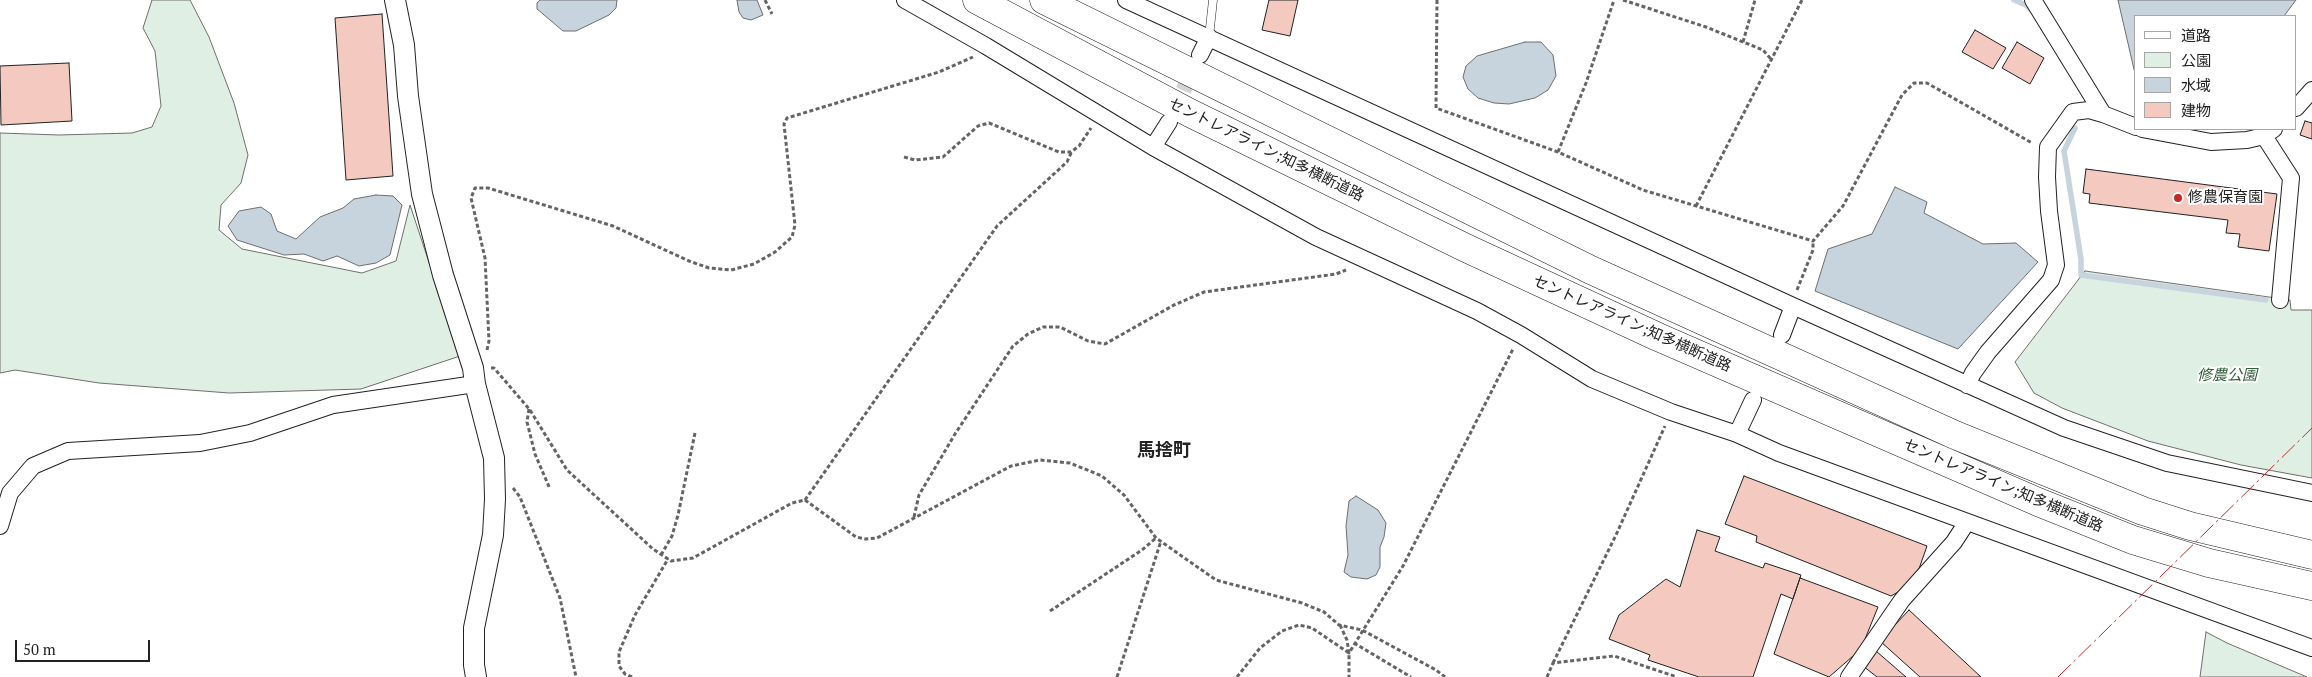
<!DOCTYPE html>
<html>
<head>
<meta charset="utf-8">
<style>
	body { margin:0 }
	#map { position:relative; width:2312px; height:677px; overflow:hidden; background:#fff; font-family:"PT Serif","Noto Sans JP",serif }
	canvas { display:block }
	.legend { position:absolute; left:2134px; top:15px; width:162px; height:115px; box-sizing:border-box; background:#fff; border:1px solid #a7a7a7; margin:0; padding:6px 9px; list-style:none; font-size:15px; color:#222 }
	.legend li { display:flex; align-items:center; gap:10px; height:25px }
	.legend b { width:25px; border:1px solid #a7a7a7 }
	.scale { position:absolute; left:15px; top:640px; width:135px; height:22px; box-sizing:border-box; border:2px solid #222; border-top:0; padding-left:6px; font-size:15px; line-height:18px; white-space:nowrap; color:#222; -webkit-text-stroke:4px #fff; paint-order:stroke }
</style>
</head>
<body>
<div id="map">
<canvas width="2312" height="677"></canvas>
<ul class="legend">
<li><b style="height:6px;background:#fff"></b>道路</li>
<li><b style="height:14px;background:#e0efe3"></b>公園</li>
<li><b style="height:14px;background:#c7d3dd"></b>水域</li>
<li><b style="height:14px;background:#f3c9c0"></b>建物</li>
</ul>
<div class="scale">50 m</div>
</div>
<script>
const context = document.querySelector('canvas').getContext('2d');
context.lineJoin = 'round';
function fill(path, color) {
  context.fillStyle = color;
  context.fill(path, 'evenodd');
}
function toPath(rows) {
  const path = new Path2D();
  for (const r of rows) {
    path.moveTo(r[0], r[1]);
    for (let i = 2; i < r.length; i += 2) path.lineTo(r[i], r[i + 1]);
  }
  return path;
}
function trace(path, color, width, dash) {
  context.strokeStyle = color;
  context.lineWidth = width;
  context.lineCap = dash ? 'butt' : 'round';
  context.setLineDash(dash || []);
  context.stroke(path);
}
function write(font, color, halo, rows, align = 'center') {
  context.font = font + ' "PT Serif","Noto Sans JP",serif';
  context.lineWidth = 4;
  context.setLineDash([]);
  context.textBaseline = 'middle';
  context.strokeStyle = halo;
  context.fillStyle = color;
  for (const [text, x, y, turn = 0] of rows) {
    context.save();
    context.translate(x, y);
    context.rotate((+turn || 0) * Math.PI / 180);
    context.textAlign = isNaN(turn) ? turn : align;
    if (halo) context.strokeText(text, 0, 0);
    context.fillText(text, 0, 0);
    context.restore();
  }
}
const green = toPath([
	[152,0,190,0,209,37,234,103,248,155,241,183,221,205,219,230,242,249,362,273,396,261,410,205,460,356,361,389,229,393,99,383,15,370,0,373,0,133,59,135,132,133,152,127,161,106,155,51,143,28,152,0],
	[2085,271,2290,300,2291,310,2312,310,2312,478,2241,465,2148,441,2062,408,2034,393,2015,362,2085,271],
	[2206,632,2227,643,2307,677,2200,677,2206,632]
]);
fill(green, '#e0efe3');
trace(green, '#6f6f6f', 1);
const water = toPath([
	[540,0,617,0,616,8,609,15,576,31,563,31,537,9,537,3,540,0],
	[737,0,757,0,763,15,751,20,743,18,739,12,737,0],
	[2118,0,2296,0,2284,16,2136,16,2136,78,2118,0],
	[1525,42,1541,42,1553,55,1556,76,1548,90,1535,98,1509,104,1494,103,1478,98,1468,89,1463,77,1466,66,1477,56,1525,42],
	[1895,187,1927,202,1924,213,1983,244,2016,243,2038,262,1958,349,1815,291,1828,249,1872,234,1895,187],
	[376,195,393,196,402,205,390,255,376,263,359,266,337,256,323,261,304,254,284,255,237,240,228,226,239,211,261,207,271,214,277,231,296,239,320,217,343,208,354,199,376,195],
	[1356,496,1378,510,1386,523,1384,537,1380,547,1380,567,1376,575,1367,579,1351,577,1344,572,1348,555,1346,526,1349,501,1356,496]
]);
fill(water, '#c7d3dd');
trace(water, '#6f6f6f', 1);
trace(toPath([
	[2014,0,2026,5,2031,10],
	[2075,128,2064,151,2081,259,2081,275,2266,300]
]), '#c7d3dd', 5.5);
const building = toPath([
	[1269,0,1298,0,1290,36,1262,30,1269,0],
	[382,14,393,176,346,180,335,18,382,14],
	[1975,30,2006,48,1993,69,1962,52,1975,30],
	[2017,42,2044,58,2030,84,2002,68,2017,42],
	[69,63,72,121,1,125,0,66,69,63],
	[2305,121,2312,123,2312,139,2300,135,2305,121],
	[2086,169,2277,194,2269,251,2238,247,2240,234,2226,233,2228,220,2089,203,2090,194,2083,193,2086,169],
	[1744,476,1927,546,1914,583,1891,596,1756,542,1757,536,1725,524,1744,476],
	[1697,530,1720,537,1715,551,1763,568,1765,563,1801,575,1793,599,1781,594,1753,677,1699,677,1648,660,1650,655,1609,639,1619,615,1666,579,1680,587,1697,530],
	[1800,578,1878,607,1861,649,1829,677,1774,654,1800,578],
	[1909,610,1981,677,1920,677,1880,641,1909,610],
	[1876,651,1906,677,1877,677,1863,666,1876,651]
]);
fill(building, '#f3c9c0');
trace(building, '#222', 1);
trace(toPath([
	[1173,112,1195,66]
]), '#d3d3d3', 16, [16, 8]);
const service = toPath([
	[1209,37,1213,0]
]);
const minor = toPath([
	[905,0,986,46,1153,147,1316,237,1477,311,1521,335,1592,379,1671,412,1737,434,1779,453,2312,648],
	[1126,0,1793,306,2064,428,2167,463,2312,493],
	[2033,0,2103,114,2136,127],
	[1200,55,1209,37],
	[2296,108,2312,90],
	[2142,129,2211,142,2247,140,2264,136,2274,129],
	[2264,136,2291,178,2280,300],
	[1153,147,1169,122],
	[1782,335,1793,306],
	[1967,385,1973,373,1988,352,2051,280,2056,265,2049,211,2047,177,2048,147,2073,112,2089,110,2103,114],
	[1737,434,1753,400],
	[0,526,10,493,33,466,68,451,200,443,250,433,333,405,475,384],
	[1849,677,1902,600,1954,542,1967,522]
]);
const tertiary = toPath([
	[395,0,404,45,408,96,422,194,443,275,473,368,475,384,494,458,495,499,493,535,474,628,474,665,476,677]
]);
const motorway = toPath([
	[977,0,1190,113,1466,248,1658,337,2038,502,2133,540,2209,563,2312,586],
	[1044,0,1591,270,1955,435,2143,511,2190,526,2312,555]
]);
trace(service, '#222', 9);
trace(minor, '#222', 18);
trace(tertiary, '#222', 22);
trace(motorway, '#222', 29);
trace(toPath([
	[765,0,772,14],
	[1437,0,1436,108,1558,152,1643,190,1813,241,1843,206,1902,95,1914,83,1927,83,2032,143],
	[1623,0,1706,27,1763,50,1771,59],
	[1743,42,1755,0],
	[1558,152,1586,83,1614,0],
	[904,157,915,160,943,157,978,126,989,123,1059,152,1071,152,1079,146,1091,128],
	[1696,206,1802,0],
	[1797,290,1813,250,1813,241],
	[487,350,489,341,485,258,471,198,475,188,488,188,613,226,689,261,709,268,731,270,754,264,775,252,792,237,795,225,784,124,787,118,939,72,973,57],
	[491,368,494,368,530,410,567,470,653,549,671,561,693,558,792,503,805,500,856,537,866,539,877,538,1011,466,1040,460,1070,463,1102,476,1124,495,1156,538,1216,580,1302,603,1324,612,1339,625,1362,630,1436,670,1445,677],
	[529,409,527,422,535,454,550,489],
	[513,488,520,497,560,598,576,677],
	[805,500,997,226,1067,162,1072,151],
	[914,517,919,495,955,434,1013,346,1028,334,1043,327,1060,327,1088,341,1105,344,1174,305,1204,292,1336,274,1346,270],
	[661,555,672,536,678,515,695,433],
	[1050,611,1142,550,1156,538],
	[1340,625,1347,640,1349,653,1403,566,1513,349],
	[1354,643,1411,677],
	[1553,663,1616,535,1665,426],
	[632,677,625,674,619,666,619,652,635,615,668,559],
	[1117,677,1161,541],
	[1237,677,1260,648,1282,631,1299,625,1312,628,1349,653,1349,677],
	[1547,677,1553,663,1614,656,1677,677]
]), '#646464', 3, [4, 2.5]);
trace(service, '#fff', 8);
trace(minor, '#fff', 16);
trace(tertiary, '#fff', 20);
trace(motorway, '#fff', 28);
trace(toPath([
	[2058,677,2312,428]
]), '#c62828', 1, [18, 4, 2.5, 4]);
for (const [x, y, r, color] of [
	[2178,198,5,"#c62828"]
]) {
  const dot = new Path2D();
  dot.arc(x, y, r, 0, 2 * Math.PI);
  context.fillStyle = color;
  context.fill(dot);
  trace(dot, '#fff', 2);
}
write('15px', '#222', '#fff', [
	["セントレアライン;知多横断道路",1266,150,26],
	["セントレアライン;知多横断道路",1632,324,24],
	["セントレアライン;知多横断道路",2003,486,23]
]);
write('15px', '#222', '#fff', [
	["修農保育園",2188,198]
], 'left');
write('italic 15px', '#2f5e38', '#fff', [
	["修農公園",2227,376]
]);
write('bold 18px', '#222', '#fff', [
	["馬捨町",1164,451]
]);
</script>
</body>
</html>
